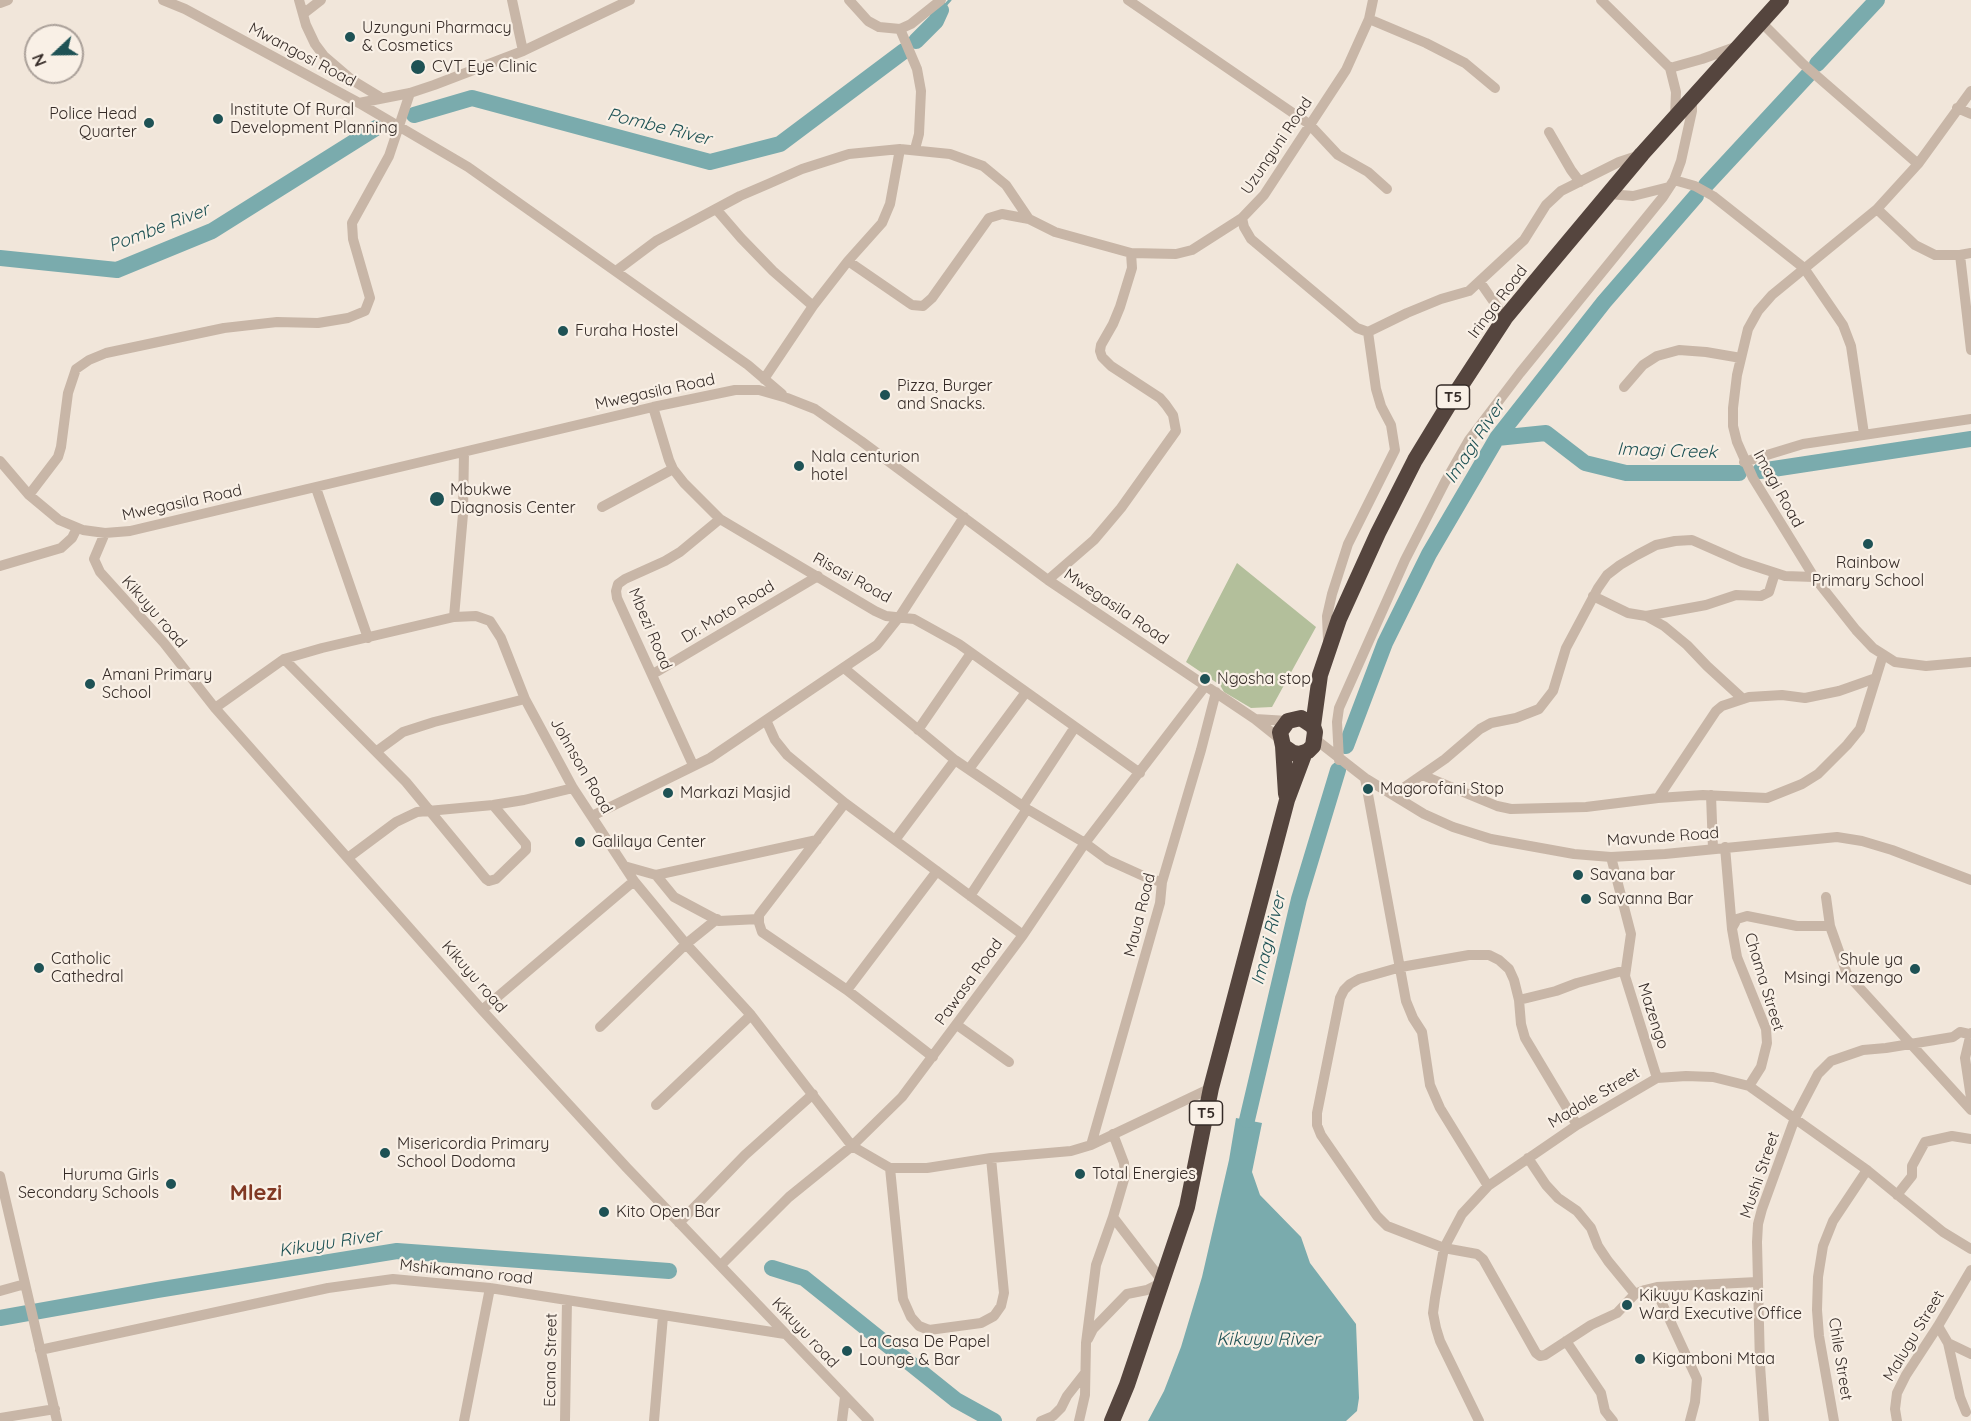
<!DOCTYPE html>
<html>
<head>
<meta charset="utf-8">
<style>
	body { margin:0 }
	#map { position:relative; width:1971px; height:1421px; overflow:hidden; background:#f1e6da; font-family:Quicksand,sans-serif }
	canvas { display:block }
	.north { position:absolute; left:24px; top:24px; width:60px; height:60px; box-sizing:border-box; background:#f9f0e6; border:2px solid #aba19a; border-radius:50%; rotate:248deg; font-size:16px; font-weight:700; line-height:24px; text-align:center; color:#352b27 }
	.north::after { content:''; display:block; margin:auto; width:21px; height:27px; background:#1e5255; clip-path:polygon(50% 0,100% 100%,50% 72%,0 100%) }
</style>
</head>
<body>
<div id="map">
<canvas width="1971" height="1421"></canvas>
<div class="north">N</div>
</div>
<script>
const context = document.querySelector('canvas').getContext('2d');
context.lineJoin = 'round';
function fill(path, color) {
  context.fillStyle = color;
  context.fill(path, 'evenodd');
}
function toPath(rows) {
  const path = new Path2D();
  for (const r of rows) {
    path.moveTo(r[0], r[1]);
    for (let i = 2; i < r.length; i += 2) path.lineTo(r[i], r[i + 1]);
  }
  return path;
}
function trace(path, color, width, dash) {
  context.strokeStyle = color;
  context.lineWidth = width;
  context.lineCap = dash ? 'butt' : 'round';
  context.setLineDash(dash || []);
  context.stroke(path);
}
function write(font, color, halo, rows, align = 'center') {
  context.font = font + ' Quicksand,sans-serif';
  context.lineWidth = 4.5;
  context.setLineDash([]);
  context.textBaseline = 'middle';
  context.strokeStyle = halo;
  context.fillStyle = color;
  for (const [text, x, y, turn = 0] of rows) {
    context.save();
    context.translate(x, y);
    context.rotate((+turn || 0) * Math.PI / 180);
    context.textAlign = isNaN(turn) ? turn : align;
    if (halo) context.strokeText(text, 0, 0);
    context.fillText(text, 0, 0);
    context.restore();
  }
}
fill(toPath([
	[1237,563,1316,627,1272,707,1251,708,1224,692,1220,685,1186,662]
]), '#b3bf9b');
fill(toPath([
	[1236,1118,1262,1123,1252,1172,1260,1195,1301,1237,1310,1263,1356,1324,1359,1398,1357,1411,1346,1421,1148,1421,1164,1391,1181,1347,1202,1277,1229,1160]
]), '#7aabad');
trace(toPath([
	[941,10,950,0]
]), '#7aabad', 3);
trace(toPath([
	[916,41,936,21,941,10],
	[1817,64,1877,0],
	[414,115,472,98,710,162,780,144,904,51],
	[1706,185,1808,75],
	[0,258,117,270,212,231,376,128],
	[1497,438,1546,433,1585,463,1626,473,1739,473],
	[1760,471,1971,439],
	[1346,746,1385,643,1429,554,1497,438,1604,302,1696,196],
	[1247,1120,1299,899,1338,770],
	[772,1268,804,1278,956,1400,994,1421],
	[0,1318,157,1290,397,1251,669,1271]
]), '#7aabad', 16);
trace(toPath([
	[163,0,185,9,359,103,410,93,434,85,523,51,630,0],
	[299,0,306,25,315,44,324,56,352,80,380,97],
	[512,0,523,51],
	[849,0,868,21,879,27,900,29,911,24,941,0],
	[1128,0,1309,124,1338,155,1368,172,1387,189],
	[1601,0,1670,68,1676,92,1675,117],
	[0,3,8,0],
	[303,14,321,0],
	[1369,19,1426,43,1465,63,1495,88],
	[1761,22,1803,64,1918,164],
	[900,29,917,69,921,91,919,134,915,149],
	[1670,68,1702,59,1738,46],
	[1971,91,1918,164,1877,209,1772,295,1758,311,1748,329,1737,375,1733,408,1733,426,1737,442,1753,478,1814,577,1856,630,1873,648,1895,662,1926,666,1971,662],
	[359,103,468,167,748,365,782,394],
	[1957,108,1971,114],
	[1549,132,1571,170,1580,182],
	[1674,180,1695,186,1713,196,1804,268,1843,325,1851,346,1864,434],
	[1609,194,1633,196,1669,187],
	[716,209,741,238,773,271,813,306],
	[1877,209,1915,245,1935,255,1960,255,1971,253],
	[1242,218,1244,227,1251,239,1357,328,1368,332,1407,313,1441,299,1469,291,1524,240,1546,205,1561,191,1619,162,1640,155],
	[1960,255,1971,350],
	[848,261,912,305,923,306,932,298,989,218,1002,214,1029,219],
	[616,271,656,241,740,196,768,184,802,169,849,154,900,149,950,154,983,166,1006,185,1029,219,1055,232,1131,253,1176,254,1192,250,1242,218,1264,195,1346,70,1369,19,1373,0],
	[1480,282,1505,318],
	[764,379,813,306,848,261,882,223,890,204,900,149],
	[1624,387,1643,365,1657,356,1679,350,1706,352,1741,358],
	[653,407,669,460,673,469,684,483,720,519,875,611,886,616,914,619,959,644,1140,773],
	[0,461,29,495,59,520,83,530,105,533,130,531,653,407,735,390,759,390,787,398,815,409,861,441,1048,580,1255,719,1280,739],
	[1744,462,1803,444,1971,419],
	[316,488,368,638],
	[29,495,58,457,61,447,68,393,76,369,89,360,106,353,224,328,277,322,318,323,348,318,365,311,370,298,353,239,352,223,389,156,410,93],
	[602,507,673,469],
	[105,533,94,559,100,572,164,643,215,708,482,1010,627,1168,869,1421],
	[0,566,61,548,72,538,77,528],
	[1048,580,1094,540,1121,508,1176,431,1173,415,1166,405,1160,398,1111,366,1102,357,1100,351,1101,345,1113,324,1120,307,1132,268,1131,253],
	[1593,596,1628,613,1646,616,1664,626,1687,645,1707,666,1743,699],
	[1646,616,1706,605,1736,595,1761,596,1769,592,1775,573],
	[454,617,463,514,464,452],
	[1328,640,1327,616,1332,594,1348,544,1395,450,1391,425,1381,406,1376,389,1368,332],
	[284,659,406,782,486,879,489,881,496,879,526,850,526,844,493,805],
	[844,668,955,760,1027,809,1085,843,1108,860,1150,879,1162,882],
	[653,674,818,576],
	[215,708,284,659,322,648,454,617,476,616,490,621,501,638,525,699,573,788,634,881,686,944,751,1015,852,1146,890,1168,927,1168,991,1158,1071,1151,1091,1145,1211,1088],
	[1255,719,1288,721],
	[766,720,775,740,787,755,845,803,1023,935],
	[918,730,971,653],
	[1315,739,1365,778,1424,814,1453,827,1491,839,1574,854,1611,857,1665,854,1837,837,1862,841,1892,850,1971,880],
	[377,751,403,732,434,722,525,699],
	[1339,760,1337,722,1339,708,1405,560,1445,482,1469,440,1520,373,1663,197,1674,180,1681,161,1692,111,1692,99],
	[693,765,617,598,616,591,618,584,625,579,665,561,680,552,720,519],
	[969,769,1026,692],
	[1422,775,1497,806,1511,809,1586,807,1658,798,1703,795,1767,798,1802,784,1818,774,1847,745,1860,729,1883,655],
	[1365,778,1406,1001,1413,1018,1422,1032,1430,1085,1440,1108,1488,1186],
	[1393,795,1445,759,1480,729,1491,723,1516,718,1539,709,1553,691,1566,648,1598,588,1607,575,1620,565,1637,555,1656,545,1675,541,1692,540,1742,562,1785,576,1814,577],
	[1711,795,1713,849],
	[1658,798,1716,711,1722,706,1749,697,1782,695,1805,698,1839,691,1876,678],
	[845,803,759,915,759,923,762,932,847,990,933,1057],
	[1023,806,1075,727],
	[592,816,710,758,877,645,900,616,964,517],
	[895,840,955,760],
	[1725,847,1732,929,1737,957,1766,1029,1767,1043,1761,1067,1749,1086],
	[349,857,396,822,417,812,493,805,524,800,573,788],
	[1611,857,1631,934,1625,976,1657,1078],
	[624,866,656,875,674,897,719,921,759,919],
	[656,875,817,840],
	[970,896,1027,809],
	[1826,897,1830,926,1847,974,1971,1110],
	[1732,928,1737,919,1747,916,1797,926,1830,926],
	[847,990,937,871],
	[1519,1000,1556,991,1577,983,1626,970],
	[482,1010,634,881],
	[957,1025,1009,1062],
	[600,1027,686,944,717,919],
	[1971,1033,1965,1058,1971,1098],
	[656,1105,751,1015],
	[1577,1125,1525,1038,1521,1024,1519,1000,1514,980,1509,969,1499,960,1489,955,1469,955,1401,967,1359,979,1350,984,1344,990,1340,998,1317,1113,1317,1125,1321,1135,1377,1216,1387,1226,1444,1248,1477,1254,1483,1259,1536,1353,1540,1356,1545,1355,1591,1325,1617,1313,1635,1294,1645,1290,1657,1287,1757,1282],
	[1091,1145,1160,903,1162,882,1201,750,1216,692],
	[1528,1158,1546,1185,1558,1198,1577,1211,1591,1228,1598,1246,1608,1261,1635,1294],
	[890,1168,903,1299,911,1317,919,1326,929,1330,981,1323,994,1316,1001,1306,1004,1293,991,1158],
	[0,1176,57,1421],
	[1897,1195,1912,1176,1912,1166,1925,1142,1952,1136,1971,1139],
	[679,1223,745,1155,813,1094],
	[721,1265,789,1197,852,1146,902,1097,1023,935,1085,843,1206,685],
	[1655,1288,1697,1379,1695,1402,1690,1421],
	[0,1291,25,1284],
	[1938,1326,1948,1343,1971,1354],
	[1088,1339,1093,1329,1127,1294,1147,1290,1163,1282,1113,1217],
	[1566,1341,1601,1393,1605,1411,1613,1421],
	[1948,1343,1960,1397,1966,1412],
	[40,1350,328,1288,393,1279,490,1288,785,1334],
	[0,1418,55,1409],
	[464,1421,490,1288],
	[565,1421,567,1300],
	[654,1421,663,1316],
	[842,1421,845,1397],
	[1041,1421,1053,1416,1061,1408,1067,1396,1085,1373],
	[1079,1421,1085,1395,1086,1343,1096,1265,1113,1217,1125,1176,1124,1163,1113,1134],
	[1479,1421,1440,1341,1436,1328,1433,1313,1435,1298,1444,1248,1462,1214,1488,1186,1577,1125,1657,1078,1686,1076,1713,1077,1749,1086,1867,1170,1943,1232,1971,1249],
	[1764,1421,1760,1365,1757,1242,1758,1224,1762,1209,1795,1118,1818,1074,1831,1061,1863,1050,1886,1048,1953,1037,1960,1032,1969,1034],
	[1834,1421,1819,1336,1817,1310,1818,1277,1823,1246,1833,1221,1867,1170],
	[1897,1421,1895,1409,1897,1393,1906,1375,1938,1326,1971,1270]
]), '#c8b6a7', 10);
trace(toPath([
	[1313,726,1301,718,1288,721,1280,732,1283,746,1293,753,1299,754,1308,751,1313,746,1315,732,1313,726,1320,675,1339,619,1378,533,1415,460,1454,396,1505,318,1544,271,1642,154,1781,0],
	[1283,746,1286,794],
	[1112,1421,1127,1385,1187,1207,1211,1088,1287,800,1305,752]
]), '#55453e', 16);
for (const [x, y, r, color] of [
	[350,37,6,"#1e5255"],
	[418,67,8,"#1e5255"],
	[218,119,6,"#1e5255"],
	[149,123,6,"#1e5255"],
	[563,331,6,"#1e5255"],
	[885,395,6,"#1e5255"],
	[799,466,6,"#1e5255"],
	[437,499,8,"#1e5255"],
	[1868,544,6,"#1e5255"],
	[1205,679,6,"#1e5255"],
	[90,684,6,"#1e5255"],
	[1368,789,6,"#1e5255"],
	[668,793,6,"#1e5255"],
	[580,842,6,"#1e5255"],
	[1578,875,6,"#1e5255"],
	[1586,899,6,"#1e5255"],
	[39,968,6,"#1e5255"],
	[1915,969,6,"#1e5255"],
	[385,1153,6,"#1e5255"],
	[1080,1174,6,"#1e5255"],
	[171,1184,6,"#1e5255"],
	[604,1212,6,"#1e5255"],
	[1627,1305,6,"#1e5255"],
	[847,1351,6,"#1e5255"],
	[1640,1359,6,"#1e5255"]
]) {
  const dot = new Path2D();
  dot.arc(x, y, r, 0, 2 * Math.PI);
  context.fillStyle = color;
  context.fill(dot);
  trace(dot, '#f9f0e6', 2);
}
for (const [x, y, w] of [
	[1453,397,33],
	[1206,1113,33]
]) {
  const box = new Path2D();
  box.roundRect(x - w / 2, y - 12, w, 24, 4.5);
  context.fillStyle = '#f9f0e6';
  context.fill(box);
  trace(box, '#352b27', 1.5);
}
write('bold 15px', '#352b27', null, [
	["T5",1453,397],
	["T5",1206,1113]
]);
write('16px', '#352b27', '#f9f0e6', [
	["Uzunguni Pharmacy",362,28],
	["& Cosmetics",362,46],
	["CVT Eye Clinic",432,67],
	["Institute Of Rural",230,110],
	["Development Planning",230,128],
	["Police Head",137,114,"right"],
	["Quarter",137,132,"right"],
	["Furaha Hostel",575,331],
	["Pizza, Burger",897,386],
	["and Snacks.",897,404],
	["Nala centurion",811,457],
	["hotel",811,475],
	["Mbukwe",450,490],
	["Diagnosis Center",450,508],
	["Rainbow",1868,563,"center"],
	["Primary School",1868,581,"center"],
	["Amani Primary",102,675],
	["School",102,693],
	["Ngosha stop",1217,679],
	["Magorofani Stop",1380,789],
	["Markazi Masjid",680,793],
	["Galilaya Center",592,842],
	["Savana bar",1590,875],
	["Savanna Bar",1598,899],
	["Catholic",51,959],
	["Cathedral",51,977],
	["Shule ya",1903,960,"right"],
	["Msingi Mazengo",1903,978,"right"],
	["Misericordia Primary",397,1144],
	["School Dodoma",397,1162],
	["Total Energies",1092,1174],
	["Huruma Girls",159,1175,"right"],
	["Secondary Schools",159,1193,"right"],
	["Kito Open Bar",616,1212],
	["Kikuyu Kaskazini",1639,1296],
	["Ward Executive Office",1639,1314],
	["La Casa De Papel",859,1342],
	["Lounge & Bar",859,1360],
	["Kigamboni Mtaa",1652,1359]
], 'left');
write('16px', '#352b27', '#f9f0e6', [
	["Mwangosi Road",302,55,28],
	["Uzunguni Road",1277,146,-56],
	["Iringa Road",1498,302,-53],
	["Mwegasila Road",655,392,-12],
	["Imagi Road",1778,489,61],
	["Mwegasila Road",182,503,-12],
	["Risasi Road",852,578,29],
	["Mwegasila Road",1116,607,34],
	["Kikuyu road",154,612,49],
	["Dr. Moto Road",728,612,-31],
	["Mbezi Road",650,629,67],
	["Johnson Road",581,766,60],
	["Mavunde Road",1663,837,-4],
	["Maua Road",1140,915,-76],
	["Kikuyu road",474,977,49],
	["Pawasa Road",969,982,-54],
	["Chama Street",1764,982,73],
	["Mazengo",1653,1016,72],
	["Madole Street",1594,1098,-31],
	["Mushi Street",1760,1175,-71],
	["Mshikamano road",466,1272,6],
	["Kikuyu road",805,1333,47],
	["Malugu Street",1914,1336,-59],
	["Chile Street",1840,1359,81],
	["Ecana Street",551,1360,-89]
]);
write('italic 18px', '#1e5255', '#f9f0e6', [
	["Pombe River",659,127,14],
	["Pombe River",159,228,-21],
	["Imagi River",1475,442,-57],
	["Imagi Creek",1667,451,2],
	["Imagi River",1269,939,-76],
	["Kikuyu River",330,1243,-9],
	["Kikuyu River",1268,1340]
]);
write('bold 22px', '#813823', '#f9f0e6', [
	["Mlezi",256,1193]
]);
</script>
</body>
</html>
